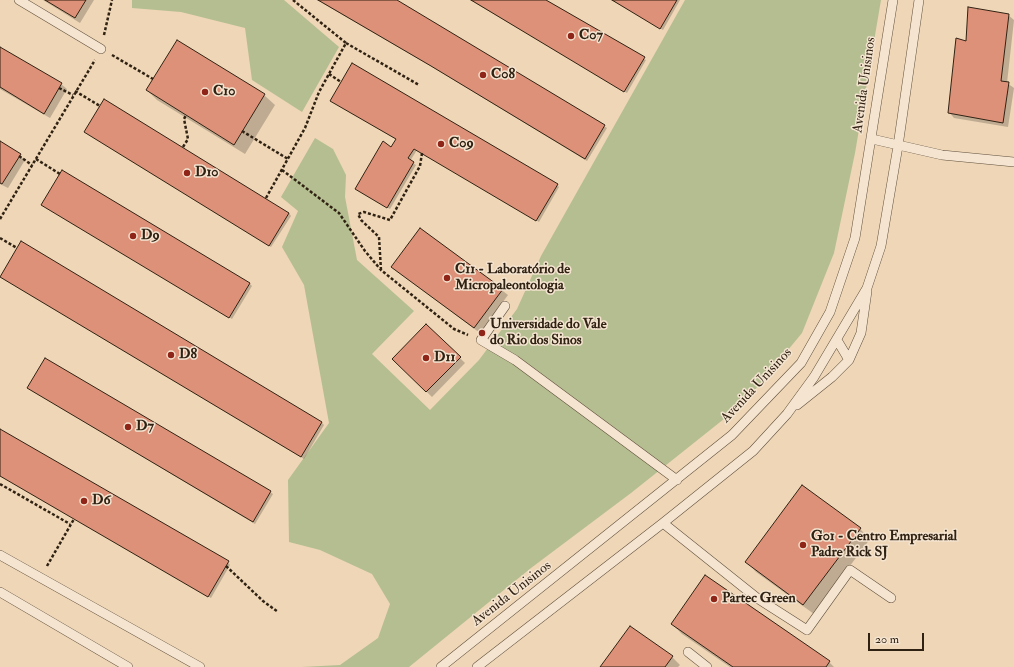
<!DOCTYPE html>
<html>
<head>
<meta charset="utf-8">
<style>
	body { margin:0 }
	#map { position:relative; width:1014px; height:667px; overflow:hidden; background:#eed6b6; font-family:"IM FELL Double Pica",serif }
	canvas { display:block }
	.scale { position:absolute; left:868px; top:633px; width:56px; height:18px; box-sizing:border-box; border:2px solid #302213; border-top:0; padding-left:5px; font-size:12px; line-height:14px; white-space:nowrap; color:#302213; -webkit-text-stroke:3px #f4e4d0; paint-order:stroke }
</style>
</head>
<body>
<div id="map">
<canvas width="1014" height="667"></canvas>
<div class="scale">20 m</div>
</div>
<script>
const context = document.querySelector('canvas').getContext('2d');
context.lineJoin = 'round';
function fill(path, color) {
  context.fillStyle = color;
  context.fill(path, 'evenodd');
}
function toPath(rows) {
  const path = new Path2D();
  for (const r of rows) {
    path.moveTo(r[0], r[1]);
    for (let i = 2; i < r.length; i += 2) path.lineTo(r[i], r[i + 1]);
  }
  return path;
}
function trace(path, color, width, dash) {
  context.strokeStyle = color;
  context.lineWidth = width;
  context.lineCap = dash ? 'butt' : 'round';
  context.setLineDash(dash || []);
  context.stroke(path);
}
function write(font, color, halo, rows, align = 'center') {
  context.font = font + ' "IM FELL Double Pica",serif';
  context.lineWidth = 3;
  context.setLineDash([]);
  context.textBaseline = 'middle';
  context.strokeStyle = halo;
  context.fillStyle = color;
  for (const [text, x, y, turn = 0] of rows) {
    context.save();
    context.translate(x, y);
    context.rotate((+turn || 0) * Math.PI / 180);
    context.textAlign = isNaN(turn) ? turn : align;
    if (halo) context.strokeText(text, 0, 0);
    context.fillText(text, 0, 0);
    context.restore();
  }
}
fill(toPath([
	[132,0,284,0,339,47,302,112,252,80,245,28,181,12,132,8],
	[685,0,881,0,855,153,834,253,802,333,744,403,631,493,531,568,409,667,302,667,340,665,378,638,390,604,372,574,320,550,289,542,288,480,329,423,304,285,282,247,298,211,281,197,315,138,333,149,346,175,345,197,357,260,414,311,372,354,430,410,479,360,517,309,541,256]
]), '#b5be91');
fill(toPath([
	[43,0,94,0,80,23],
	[317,0,395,0,607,128,587,161,434,68],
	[470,0,546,0,646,60,627,93],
	[611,0,680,0,663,30],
	[1008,15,1014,20,1007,83,1014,88,1008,127,954,118,949,112,967,42],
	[177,41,264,95,275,105,245,154,157,100,147,90],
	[0,48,61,84,67,89,50,118,0,89],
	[334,103,557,185,559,187,539,222,417,150,410,161,416,165,390,209,359,191,397,140],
	[85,132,289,213,291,216,271,247],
	[0,142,25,160,8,188,0,184],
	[42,205,250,284,252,286,232,319],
	[421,229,508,295,480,333,398,272],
	[21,243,322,423,324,425,304,459,4,279],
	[426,325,465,363,432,397,393,359],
	[31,390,270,492,273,494,255,524],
	[0,431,228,562,230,565,211,598,0,476],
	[860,529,870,539,814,614,756,572,746,561],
	[672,624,829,662,834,667,730,667,682,634],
	[672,657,680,665,678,667,601,667]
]), '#0003');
const building = toPath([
	[45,0,86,0,75,18,45,0],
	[318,0,397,0,605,125,585,159,431,66,318,0],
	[471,0,546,0,645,57,624,92,471,0],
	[612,0,677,0,660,29,612,0],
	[968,7,1009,14,1001,81,1009,82,1003,123,948,113,956,38,966,41,968,7],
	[177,40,265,94,234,145,146,90,177,40],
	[0,47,62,83,44,114,0,87,0,47],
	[352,63,558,184,536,221,414,149,408,158,414,162,387,208,355,189,383,141,391,147,396,139,330,101,352,63],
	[104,99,289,213,269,246,84,132,104,99],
	[0,141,21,154,2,184,0,183,0,141],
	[62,170,250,283,229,318,41,205,62,170],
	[420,228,503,289,474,328,391,267,420,228],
	[21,241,322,422,301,457,0,277,21,241],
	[426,324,461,357,426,392,392,359,426,324],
	[45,358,271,491,253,522,27,388,45,358],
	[0,429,229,561,208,597,0,476,0,429],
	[802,485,861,528,803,605,745,562,802,485],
	[705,575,830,661,826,667,733,667,671,624,705,575],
	[630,626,673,656,665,667,600,667,630,626]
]);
fill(building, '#de9179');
trace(building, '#302213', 1);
const service = toPath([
	[19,0,101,49],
	[872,139,942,155,1014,162],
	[505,306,481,340,515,360,677,480],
	[837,340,849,360],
	[797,405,832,377,849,360,861,333,867,291],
	[663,523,757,598,807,630,850,570,891,598],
	[0,555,200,667],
	[0,592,128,667],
	[688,652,707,667],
	[441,667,732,435,801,363,830,312,855,238,893,0],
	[477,667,663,523,753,451,787,414,814,377,867,288,881,246,898,146,919,0]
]);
trace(service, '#604f3c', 10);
trace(toPath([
	[104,35,112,0],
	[346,43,419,85],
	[112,55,153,79],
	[329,74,341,82],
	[59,88,73,95],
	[75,91,100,106],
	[242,131,288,159],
	[183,147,188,139,184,119,186,115],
	[19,156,32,165],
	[36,159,60,174],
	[282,170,339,213,365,251,381,270,454,329,468,335],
	[266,198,305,128,319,92,346,43,293,0],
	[0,219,95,60],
	[0,238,17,248],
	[381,270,379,237,361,220,358,214,364,212,390,220,420,166,422,153],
	[0,484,70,524],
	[47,566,74,519],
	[226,566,263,601,278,612]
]), '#302213', 2.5, [3, 2]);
trace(service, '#f4e4d0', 9);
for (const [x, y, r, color] of [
	[571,36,4,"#8f2418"],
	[483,75,4,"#8f2418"],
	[205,92,4,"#8f2418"],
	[441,144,4,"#8f2418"],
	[187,173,4,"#8f2418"],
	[133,236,4,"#8f2418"],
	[447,278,4,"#8f2418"],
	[482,333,4,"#8f2418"],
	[171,355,4,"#8f2418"],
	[426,358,4,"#8f2418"],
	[128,427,4,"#8f2418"],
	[84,501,4,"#8f2418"],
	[803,545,4,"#8f2418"],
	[714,599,4,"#8f2418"]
]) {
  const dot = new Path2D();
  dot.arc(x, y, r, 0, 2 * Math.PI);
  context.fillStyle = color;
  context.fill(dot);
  trace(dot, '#f4e4d0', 1.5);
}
write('bold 14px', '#302213', '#f4e4d0', [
	["C07",579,36],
	["C08",491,75],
	["C10",213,92],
	["C09",449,144],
	["D10",195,173],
	["D9",141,236],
	["C11 - Laboratório de",455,270],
	["Micropaleontologia",455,286],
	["Universidade do Vale",490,325],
	["do Rio dos Sinos",490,341],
	["D8",179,355],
	["D11",434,358],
	["D7",136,427],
	["D6",92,501],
	["G01 - Centro Empresarial",811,537],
	["Padre Rick SJ",811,553],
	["Partec Green",722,599]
], 'left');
write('14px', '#302213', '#f4e4d0', [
	["Avenida Unisinos",865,85,-82],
	["Avenida Unisinos",757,386,-47],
	["Avenida Unisinos",512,594,-38]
]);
</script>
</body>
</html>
